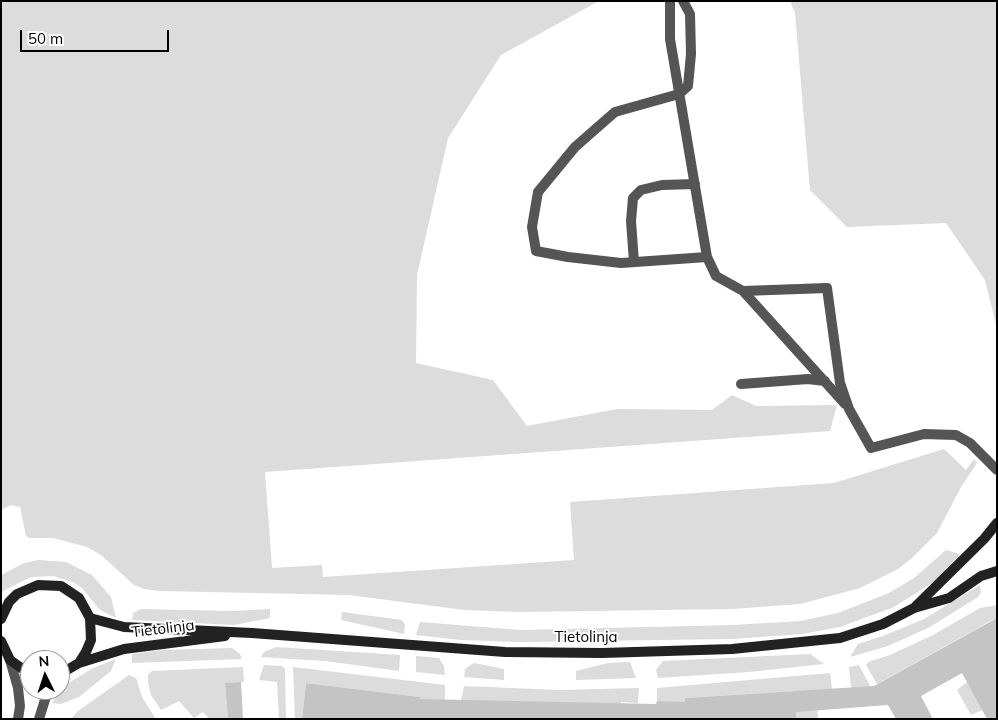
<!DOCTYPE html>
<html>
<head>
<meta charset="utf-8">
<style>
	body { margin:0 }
	#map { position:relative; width:998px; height:720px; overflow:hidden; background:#fff; font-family:Mulish,sans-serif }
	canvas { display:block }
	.frame { position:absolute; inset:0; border:2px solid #000; pointer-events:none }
	.north { position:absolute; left:20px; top:650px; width:50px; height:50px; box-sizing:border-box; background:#fff; border:1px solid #999; border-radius:50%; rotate:356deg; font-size:14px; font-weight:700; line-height:20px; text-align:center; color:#000 }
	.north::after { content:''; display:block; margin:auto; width:18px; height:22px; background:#000; clip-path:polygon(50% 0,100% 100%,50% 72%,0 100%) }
	.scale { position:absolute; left:20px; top:30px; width:149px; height:22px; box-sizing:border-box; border:2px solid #000; border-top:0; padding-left:6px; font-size:15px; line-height:18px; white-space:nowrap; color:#000; -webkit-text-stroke:4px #fff; paint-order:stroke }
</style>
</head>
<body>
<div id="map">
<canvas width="998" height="720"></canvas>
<div class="frame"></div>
<div class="north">N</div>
<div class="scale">50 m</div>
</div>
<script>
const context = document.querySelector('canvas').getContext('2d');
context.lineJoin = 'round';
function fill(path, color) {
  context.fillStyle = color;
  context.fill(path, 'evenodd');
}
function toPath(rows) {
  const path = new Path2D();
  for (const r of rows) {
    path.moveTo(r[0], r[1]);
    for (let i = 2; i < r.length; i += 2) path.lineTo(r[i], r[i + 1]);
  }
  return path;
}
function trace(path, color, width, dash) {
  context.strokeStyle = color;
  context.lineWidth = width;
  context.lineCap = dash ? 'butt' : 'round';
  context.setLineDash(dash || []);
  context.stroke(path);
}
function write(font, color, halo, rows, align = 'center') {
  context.font = font + ' Mulish,sans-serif';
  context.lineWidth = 4;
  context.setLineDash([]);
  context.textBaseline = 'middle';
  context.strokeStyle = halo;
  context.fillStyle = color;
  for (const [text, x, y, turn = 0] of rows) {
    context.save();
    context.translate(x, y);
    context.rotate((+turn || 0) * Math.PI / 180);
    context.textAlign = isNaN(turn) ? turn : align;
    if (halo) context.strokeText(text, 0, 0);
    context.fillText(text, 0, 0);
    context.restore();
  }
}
fill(toPath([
	[1,1,599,1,501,55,448,138,417,275,416,363,493,380,527,426,617,409,712,410,732,395,756,406,837,405,830,431,265,472,272,568,322,565,323,577,574,560,570,502,834,483,944,449,966,470,974,459,977,463,961,487,937,533,913,557,898,569,860,588,800,604,732,609,520,612,464,610,349,595,160,591,144,589,134,585,101,555,87,547,53,538,29,538,26,536,20,507,11,505,1,510],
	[790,1,997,1,997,329,985,280,946,223,847,227,810,190,795,13],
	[946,550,960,554,935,581,894,607,840,627,802,634,732,639,519,642,461,640,416,635,420,622,520,630,733,625,800,621,838,613,889,593,914,578],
	[38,560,66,562,92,575,111,597,116,618,100,610,82,588,73,582,53,576,31,577,1,592,1,575,24,563],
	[980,585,981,592,978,597,930,627,888,646,850,657,858,644,883,636,924,619],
	[997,605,997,624,994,619,877,684,866,665,868,662,890,655,933,635,980,608],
	[141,609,233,611,270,609,270,618,234,625,132,620,133,613],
	[342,612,402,620,405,625,404,634,341,620],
	[276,647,400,655,399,671,325,661,261,657,264,652],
	[232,648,240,654,242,659,132,663,132,654,163,650],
	[810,654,824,664,749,672,658,678,656,670,663,661],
	[416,656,439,658,444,666,445,675,416,672],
	[116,659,111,671,79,697,61,704,52,703,67,684,93,668],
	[630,662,636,678,576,680,576,671,608,663],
	[474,663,504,669,504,680,464,677,465,669],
	[264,665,282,666,285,669,286,719,279,719,277,682,259,680],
	[859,665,877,699,851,687,849,667],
	[243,667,244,682,225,683,228,719,209,719,203,712,194,718,179,701,161,710,151,695,148,683,148,675,152,671],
	[293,667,445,685,445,699,418,719,420,697,306,683,302,719,295,719],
	[830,673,832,689,817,690,818,719,796,719,794,691,685,698,686,719,672,702,657,701,657,688],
	[129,675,136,678,142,697,156,719,71,719,78,711],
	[967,682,983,710,971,715,957,690],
	[464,686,559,690,639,688,638,703,621,702,620,719,461,701]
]), '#dcdcdc');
fill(toPath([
	[997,618,997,719,987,719,962,673,921,696,933,719,896,719,888,705,796,712,796,719,302,719,306,683,420,697,420,699,656,704,657,701,685,702,685,698,874,686],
	[241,682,243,719,228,719,225,683]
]), '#c4c4c4');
trace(toPath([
	[670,1,670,39,707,257,716,276,743,291,827,288,840,383,849,409,871,448,924,434,956,435,970,443,997,470],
	[683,1,690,14,691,54,688,86,679,94,615,112,575,147,538,192,532,227,536,251,568,257,621,263,707,257],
	[634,262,631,221,633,198,641,190,662,185,695,184],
	[743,291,845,404],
	[741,384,808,379,825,381]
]), '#555', 10);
trace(toPath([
	[10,660,18,688,20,706,18,719],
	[39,719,48,690]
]), '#555', 10);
trace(toPath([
	[916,606,984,539,997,523],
	[90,618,124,627,252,633,505,652,602,653,732,649,840,638,883,624,914,608,949,598,981,576,997,571],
	[1,619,9,602,17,594,38,585,61,586,79,598,90,618,91,640,86,652,79,663,60,674],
	[1,641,10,660,30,674],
	[79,663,124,649,225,636]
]), '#222', 10);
write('15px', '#000', '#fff', [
	["Tietolinja",163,629,-7],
	["Tietolinja",586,637]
]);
</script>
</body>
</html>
